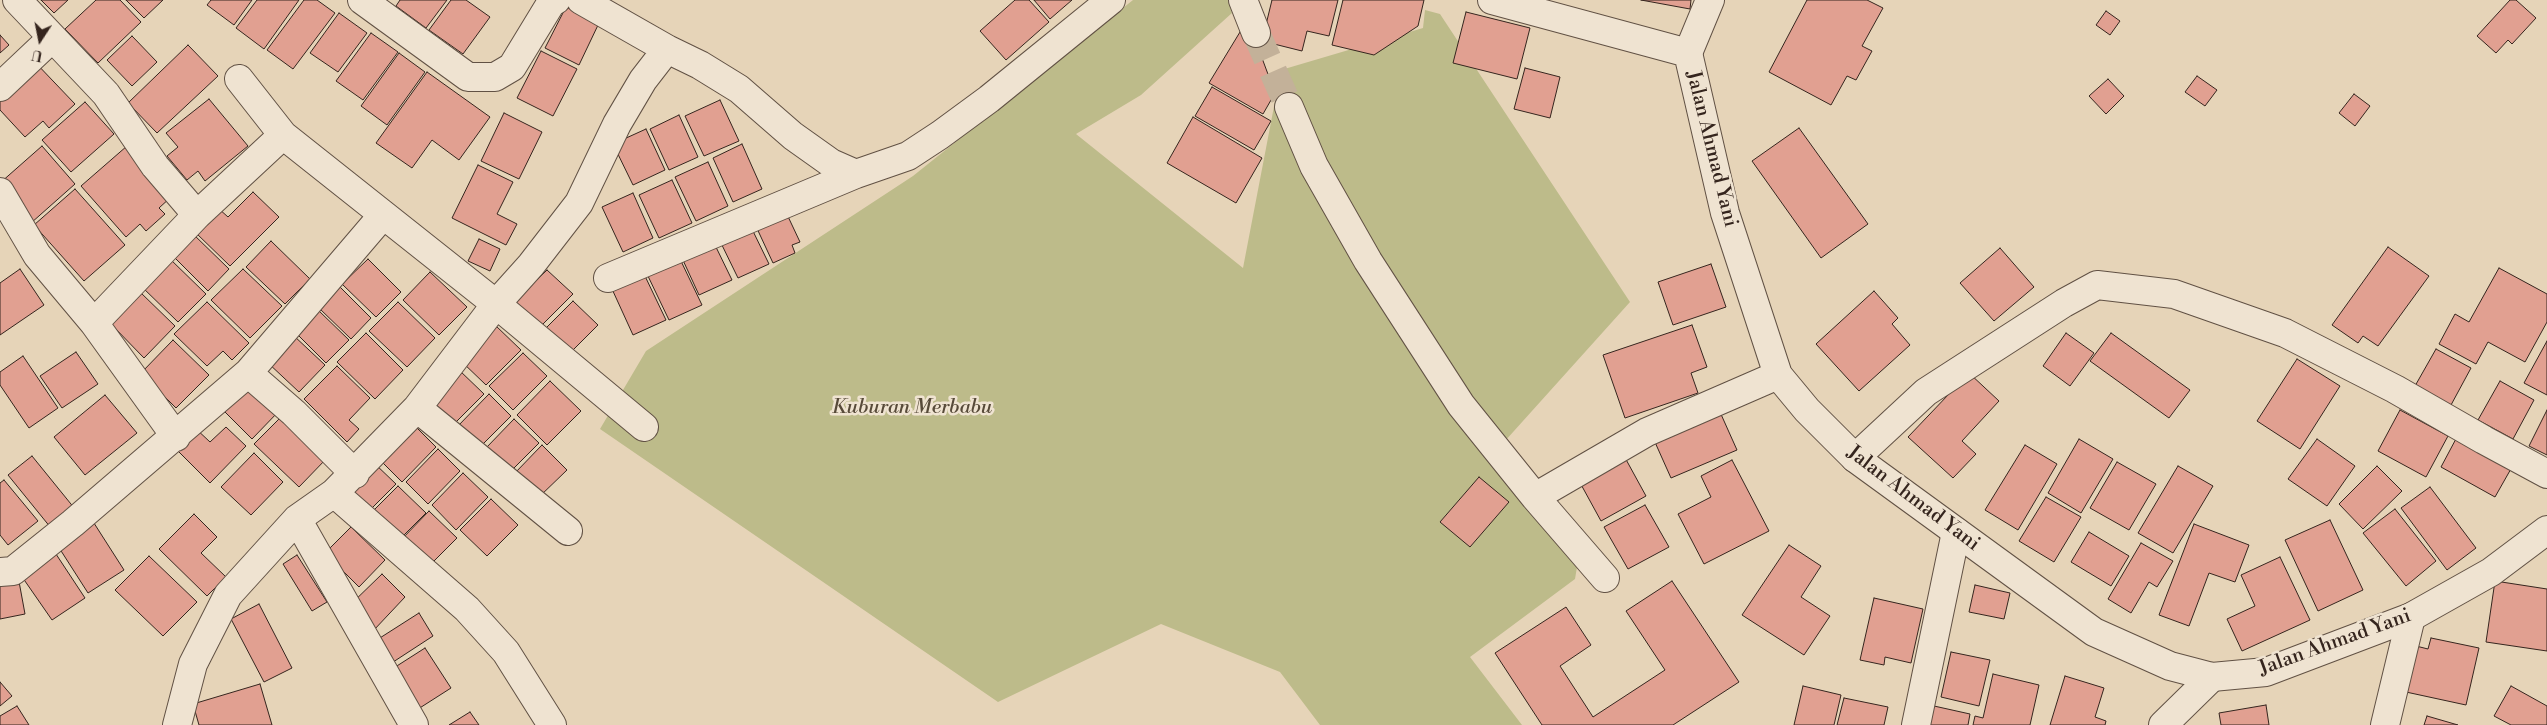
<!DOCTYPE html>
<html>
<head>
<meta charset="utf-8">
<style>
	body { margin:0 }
	#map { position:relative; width:2547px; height:725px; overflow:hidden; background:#e6d4b8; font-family:"Libre Bodoni",serif }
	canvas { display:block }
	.north { position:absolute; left:15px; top:15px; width:50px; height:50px; -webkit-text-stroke:4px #efe3d1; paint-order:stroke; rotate:191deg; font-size:14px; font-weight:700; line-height:20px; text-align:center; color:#35251e }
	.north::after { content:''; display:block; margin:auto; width:18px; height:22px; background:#35251e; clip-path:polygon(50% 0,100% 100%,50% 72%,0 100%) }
</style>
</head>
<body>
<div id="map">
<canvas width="2547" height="725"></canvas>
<div class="north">U</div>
</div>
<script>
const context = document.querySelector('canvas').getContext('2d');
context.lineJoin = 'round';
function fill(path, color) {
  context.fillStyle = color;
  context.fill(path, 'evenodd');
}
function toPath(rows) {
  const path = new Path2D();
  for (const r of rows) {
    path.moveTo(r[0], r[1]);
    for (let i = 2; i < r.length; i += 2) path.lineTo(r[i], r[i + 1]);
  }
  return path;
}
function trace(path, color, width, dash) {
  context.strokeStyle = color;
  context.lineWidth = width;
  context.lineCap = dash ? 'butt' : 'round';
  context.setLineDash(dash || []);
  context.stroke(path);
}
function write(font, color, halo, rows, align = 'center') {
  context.font = font + ' "Libre Bodoni",serif';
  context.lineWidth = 5;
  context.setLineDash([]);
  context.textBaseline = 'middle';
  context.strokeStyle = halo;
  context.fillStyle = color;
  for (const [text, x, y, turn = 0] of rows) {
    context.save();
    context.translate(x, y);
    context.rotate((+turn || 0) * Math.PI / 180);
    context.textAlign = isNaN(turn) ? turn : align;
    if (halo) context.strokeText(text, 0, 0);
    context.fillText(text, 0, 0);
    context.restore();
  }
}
fill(toPath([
	[1133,0,1228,0,1232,13,1141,95,1076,134,1243,268,1281,70,1423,28,1425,10,1440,14,1630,302,1487,461,1578,561,1575,579,1470,657,1522,725,1320,725,1280,672,1161,624,998,702,600,429,646,351,913,176]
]), '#bdbb8a');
const building = toPath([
	[41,0,68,0,54,13,41,0],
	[96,0,120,0,141,22,98,63,65,29,96,0],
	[126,0,163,0,144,18,126,0],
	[211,0,252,0,234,25,207,5,211,0],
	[257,0,299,0,264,49,236,28,257,0],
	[304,0,317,0,335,13,293,69,267,50,304,0],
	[400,0,447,0,426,28,396,6,400,0],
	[451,0,466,0,490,17,463,54,429,30,451,0],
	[1015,0,1029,0,1049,22,1006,60,980,31,1015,0],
	[1034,0,1072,0,1050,19,1034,0],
	[1272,0,1338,0,1329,36,1307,31,1302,51,1262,41,1272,0],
	[1343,0,1424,0,1418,26,1374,55,1332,45,1343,0],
	[1641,0,1691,0,1690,9,1641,0],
	[1807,0,1867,0,1883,8,1862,46,1872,51,1856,80,1847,76,1831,105,1769,72,1807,0],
	[2510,0,2516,0,2536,18,2512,44,2508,40,2496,53,2477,36,2510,0],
	[566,7,599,23,579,65,545,48,566,7],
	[2106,11,2120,21,2110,35,2096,25,2106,11],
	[1466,12,1530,28,1517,79,1453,63,1466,12],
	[339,13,367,33,338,72,310,53,339,13],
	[1240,32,1256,42,1275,93,1263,114,1209,83,1240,32],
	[371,33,398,52,363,100,336,81,371,33],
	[0,35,9,45,0,53,0,35],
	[132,36,157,62,132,86,107,60,132,36],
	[188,45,218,76,157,133,128,103,188,45],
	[541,51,577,69,553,116,517,98,541,51],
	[399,53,425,72,387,125,361,106,399,53],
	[33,60,75,104,49,128,43,121,25,137,0,110,0,91,33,60],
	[1525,68,1560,77,1550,118,1514,109,1525,68],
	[427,72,490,117,459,160,432,140,412,168,376,143,427,72],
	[2197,76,2217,90,2205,106,2185,92,2197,76],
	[2108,79,2124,96,2106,114,2089,96,2108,79],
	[1212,87,1271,121,1254,150,1195,116,1212,87],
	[2354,94,2370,106,2355,126,2339,113,2354,94],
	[209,99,248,146,205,181,198,171,187,180,167,156,178,147,166,133,209,99],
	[720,100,739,141,704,156,685,116,720,100],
	[85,102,114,134,71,172,42,140,85,102],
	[504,113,542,132,519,179,481,161,504,113],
	[679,115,698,157,669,170,650,129,679,115],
	[1193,117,1262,158,1236,203,1167,163,1193,117],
	[1799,128,1868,224,1821,258,1752,161,1799,128],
	[646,129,665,170,633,185,613,144,646,129],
	[742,144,762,189,733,202,713,158,742,144],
	[42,146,75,184,31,223,0,183,42,146],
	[127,146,171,197,159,208,165,214,146,231,140,224,126,237,81,186,127,146],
	[708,162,728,206,696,221,675,177,708,162],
	[478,165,513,182,497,214,517,224,506,245,452,218,478,165],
	[672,180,692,223,659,238,639,195,672,180],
	[75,189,125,245,84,281,34,225,75,189],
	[253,192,279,217,230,266,195,232,218,208,228,217,253,192],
	[633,193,653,238,623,252,602,207,633,193],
	[784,208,800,242,792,245,795,253,773,263,754,222,784,208],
	[750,225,769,264,738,278,719,239,750,225],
	[191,232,229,269,208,291,170,253,191,232],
	[479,239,500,249,490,271,468,261,479,239],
	[271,241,310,279,285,304,246,267,271,241],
	[714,243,732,280,699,295,682,258,714,243],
	[2388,247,2429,276,2378,346,2363,336,2358,343,2332,325,2388,247],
	[2000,248,2034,287,1994,321,1960,283,2000,248],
	[168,257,206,294,178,322,140,285,168,257],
	[368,259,401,292,376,317,342,284,368,259],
	[680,259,702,305,669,320,647,274,680,259],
	[1711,264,1726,307,1673,325,1658,282,1711,264],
	[2499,268,2547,294,2547,322,2525,362,2488,342,2476,364,2439,344,2455,314,2469,322,2499,268],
	[20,269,44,305,0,335,0,283,20,269],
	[243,269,282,306,250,338,211,300,243,269],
	[547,270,573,294,538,329,513,304,547,270],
	[430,272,467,307,439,335,403,300,430,272],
	[644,274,666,320,633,335,612,289,644,274],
	[340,287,371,318,351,339,319,308,340,287],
	[139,291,175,326,144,358,109,322,139,291],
	[1874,291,1898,318,1892,324,1910,345,1859,391,1816,344,1874,291],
	[573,301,598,325,567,356,542,332,573,301],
	[207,302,249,343,232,360,223,351,207,366,174,334,207,302],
	[398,302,435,338,407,367,369,331,398,302],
	[317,309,349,340,326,363,295,332,317,309],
	[495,325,521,350,486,385,460,360,495,325],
	[1692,325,1707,367,1691,373,1698,393,1625,418,1603,355,1692,325],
	[366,333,403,370,375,399,337,362,366,333],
	[2066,333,2094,353,2070,386,2043,366,2066,333],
	[2111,333,2190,390,2169,418,2090,361,2111,333],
	[293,335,325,365,299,392,267,362,293,335],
	[173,340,209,375,176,408,141,373,173,340],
	[2547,341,2547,395,2524,383,2547,341],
	[2436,349,2471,368,2451,405,2415,386,2436,349],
	[76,352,98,384,62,408,40,376,76,352],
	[523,353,547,376,513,410,489,386,523,353],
	[23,356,58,408,29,428,0,385,0,372,23,356],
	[2297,359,2340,386,2300,449,2257,421,2297,359],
	[337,366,370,398,349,420,359,429,347,442,304,399,337,366],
	[458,369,484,394,453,425,428,401,458,369],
	[1969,373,1999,401,1962,441,1976,454,1953,478,1908,437,1969,373],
	[550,381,581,411,547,445,517,415,550,381],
	[2500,381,2534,400,2513,439,2478,420,2500,381],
	[252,383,280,410,252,439,225,412,252,383],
	[489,394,511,416,479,448,457,427,489,394],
	[105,395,137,433,85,475,54,437,105,395],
	[2400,410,2448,436,2426,477,2378,451,2400,410],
	[2547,410,2547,455,2529,446,2547,410],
	[1720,412,1737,450,1671,478,1654,440,1720,412],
	[283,415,327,458,299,487,254,444,283,415],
	[514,419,539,443,510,472,486,448,514,419],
	[413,424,436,447,402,482,379,459,413,424],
	[194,427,210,442,226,427,246,446,210,483,174,447,194,427],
	[2457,437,2512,467,2495,497,2441,467,2457,437],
	[2079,439,2113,459,2081,513,2048,493,2079,439],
	[2317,439,2355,466,2327,506,2288,479,2317,439],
	[542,445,567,470,538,498,514,474,542,445],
	[2025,445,2057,464,2018,530,1985,510,2025,445],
	[438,449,460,471,428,504,406,482,438,449],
	[254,453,283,482,251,515,221,487,254,453],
	[1623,454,1646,496,1601,521,1578,479,1623,454],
	[32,456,75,509,51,528,8,475,32,456],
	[1732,460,1769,531,1704,564,1678,514,1711,497,1701,476,1732,460],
	[373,462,396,484,368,512,344,489,373,462],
	[2117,462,2156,484,2129,530,2090,508,2117,462],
	[2178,466,2213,486,2173,553,2138,533,2178,466],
	[2377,466,2402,491,2363,529,2339,504,2377,466],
	[463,473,488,497,456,530,432,505,463,473],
	[1479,477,1509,502,1470,547,1440,522,1479,477],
	[4,480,38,521,8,545,0,535,0,483,4,480],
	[398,486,426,513,398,541,370,514,398,486],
	[2430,487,2476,548,2447,570,2401,508,2430,487],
	[2046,497,2081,517,2054,562,2019,541,2046,497],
	[491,499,518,525,487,556,460,530,491,499],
	[1645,505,1669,547,1628,569,1604,527,1645,505],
	[2395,509,2436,561,2406,586,2363,533,2395,509],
	[429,511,457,538,427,568,400,541,429,511],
	[194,514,217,537,201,553,226,577,207,596,159,549,194,514],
	[92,520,124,570,88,593,56,543,92,520],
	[2330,520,2363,590,2318,611,2285,540,2330,520],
	[2194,524,2249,545,2235,582,2209,573,2189,626,2159,615,2194,524],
	[351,527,385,560,359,587,325,553,351,527],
	[2089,532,2129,556,2111,586,2071,562,2089,532],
	[2141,543,2173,561,2157,587,2149,582,2131,613,2108,599,2141,543],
	[1789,545,1821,566,1801,597,1830,616,1804,655,1742,615,1789,545],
	[52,548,85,598,52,620,18,571,52,548],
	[297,555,327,602,312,611,283,564,297,555],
	[149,556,197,602,163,636,115,590,149,556],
	[2280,557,2310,620,2242,651,2227,619,2255,606,2241,575,2280,557],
	[382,574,405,597,373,631,348,607,382,574],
	[18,576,25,614,0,619,0,578,18,576],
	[1672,581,1739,682,1673,725,1542,725,1495,653,1566,607,1591,645,1560,666,1593,717,1665,670,1626,611,1672,581],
	[2495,581,2547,589,2547,651,2486,642,2495,581],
	[1975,585,2010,593,2004,619,1969,612,1975,585],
	[1874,598,1923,609,1911,663,1885,657,1884,665,1860,660,1874,598],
	[259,604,292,668,264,682,231,619,259,604],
	[419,613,433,636,387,666,372,643,419,613],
	[2431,638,2479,648,2466,705,2406,692,2416,646,2428,649,2431,638],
	[425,648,451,688,415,711,389,671,425,648],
	[1951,652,1990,660,1979,706,1941,697,1951,652],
	[1993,674,2039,685,2030,725,1973,725,1975,716,1983,718,1993,674],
	[2065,676,2104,688,2095,717,2106,721,2105,725,2050,725,2065,676],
	[0,682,12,696,0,706,0,682],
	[260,684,272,725,199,725,193,704,260,684],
	[1803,686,1841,695,1834,725,1794,725,1803,686],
	[2511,686,2547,706,2547,725,2511,725,2494,716,2511,686],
	[1844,698,1888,707,1884,725,1837,725,1844,698],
	[2266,705,2269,725,2221,725,2219,713,2266,705],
	[17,706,29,725,0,725,0,716,17,706],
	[1934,706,1970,714,1968,725,1929,725,1934,706],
	[470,712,479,725,449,725,470,712],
	[2427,716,2458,725,2424,725,2427,716]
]);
fill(building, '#e1a091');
trace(building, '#35251e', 1);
trace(toPath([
	[1256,33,1289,107]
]), '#c3b199', 28, [28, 14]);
const minor = toPath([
	[17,0,106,94,155,166,197,215],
	[362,0,468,77,495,77,512,67,551,3,556,0],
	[581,0,667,49],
	[1243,0,1256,33],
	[1688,53,1710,0],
	[239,79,283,135,496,304,644,427],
	[0,87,52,38],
	[1289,107,1314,166,1368,261,1461,405,1535,497,1605,578],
	[0,192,37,255,94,323,176,437],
	[608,278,856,174],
	[94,323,197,215,283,135],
	[248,373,294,413,355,474],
	[417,408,568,531],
	[1855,458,1926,392,2064,303,2097,285,2174,294,2285,333,2395,389,2484,440,2547,474],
	[334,493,467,609,506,652,552,725],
	[1535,497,1647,432,1778,375],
	[297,519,414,725],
	[0,572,13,571,73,523,248,373,383,215],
	[177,725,193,664,228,595,297,519,334,493,417,408,496,304,531,265,579,203,617,124,643,80,667,49,700,65,739,89,793,136,831,163,856,174,908,156,940,135,989,99,1111,0],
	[1916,725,1956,532],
	[2163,725,2212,677],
	[2385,725,2411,617]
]);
const tertiary = toPath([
	[1492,0,1688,53,1725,213,1778,375,1807,410,1855,458,2094,632,2170,666,2212,677,2266,672,2411,617,2491,572,2547,530]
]);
trace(minor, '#615144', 30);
trace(tertiary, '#615144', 30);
trace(minor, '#efe3d1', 28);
trace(tertiary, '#efe3d1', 28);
write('20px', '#35251e', '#efe3d1', [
	["Jalan Ahmad Yani",1711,149,76],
	["Jalan Ahmad Yani",1913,499,37],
	["Jalan Ahmad Yani",2335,643,-20]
]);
write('italic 20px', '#574a39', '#efe3d1', [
	["Kuburan Merbabu",912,408]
]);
</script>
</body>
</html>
